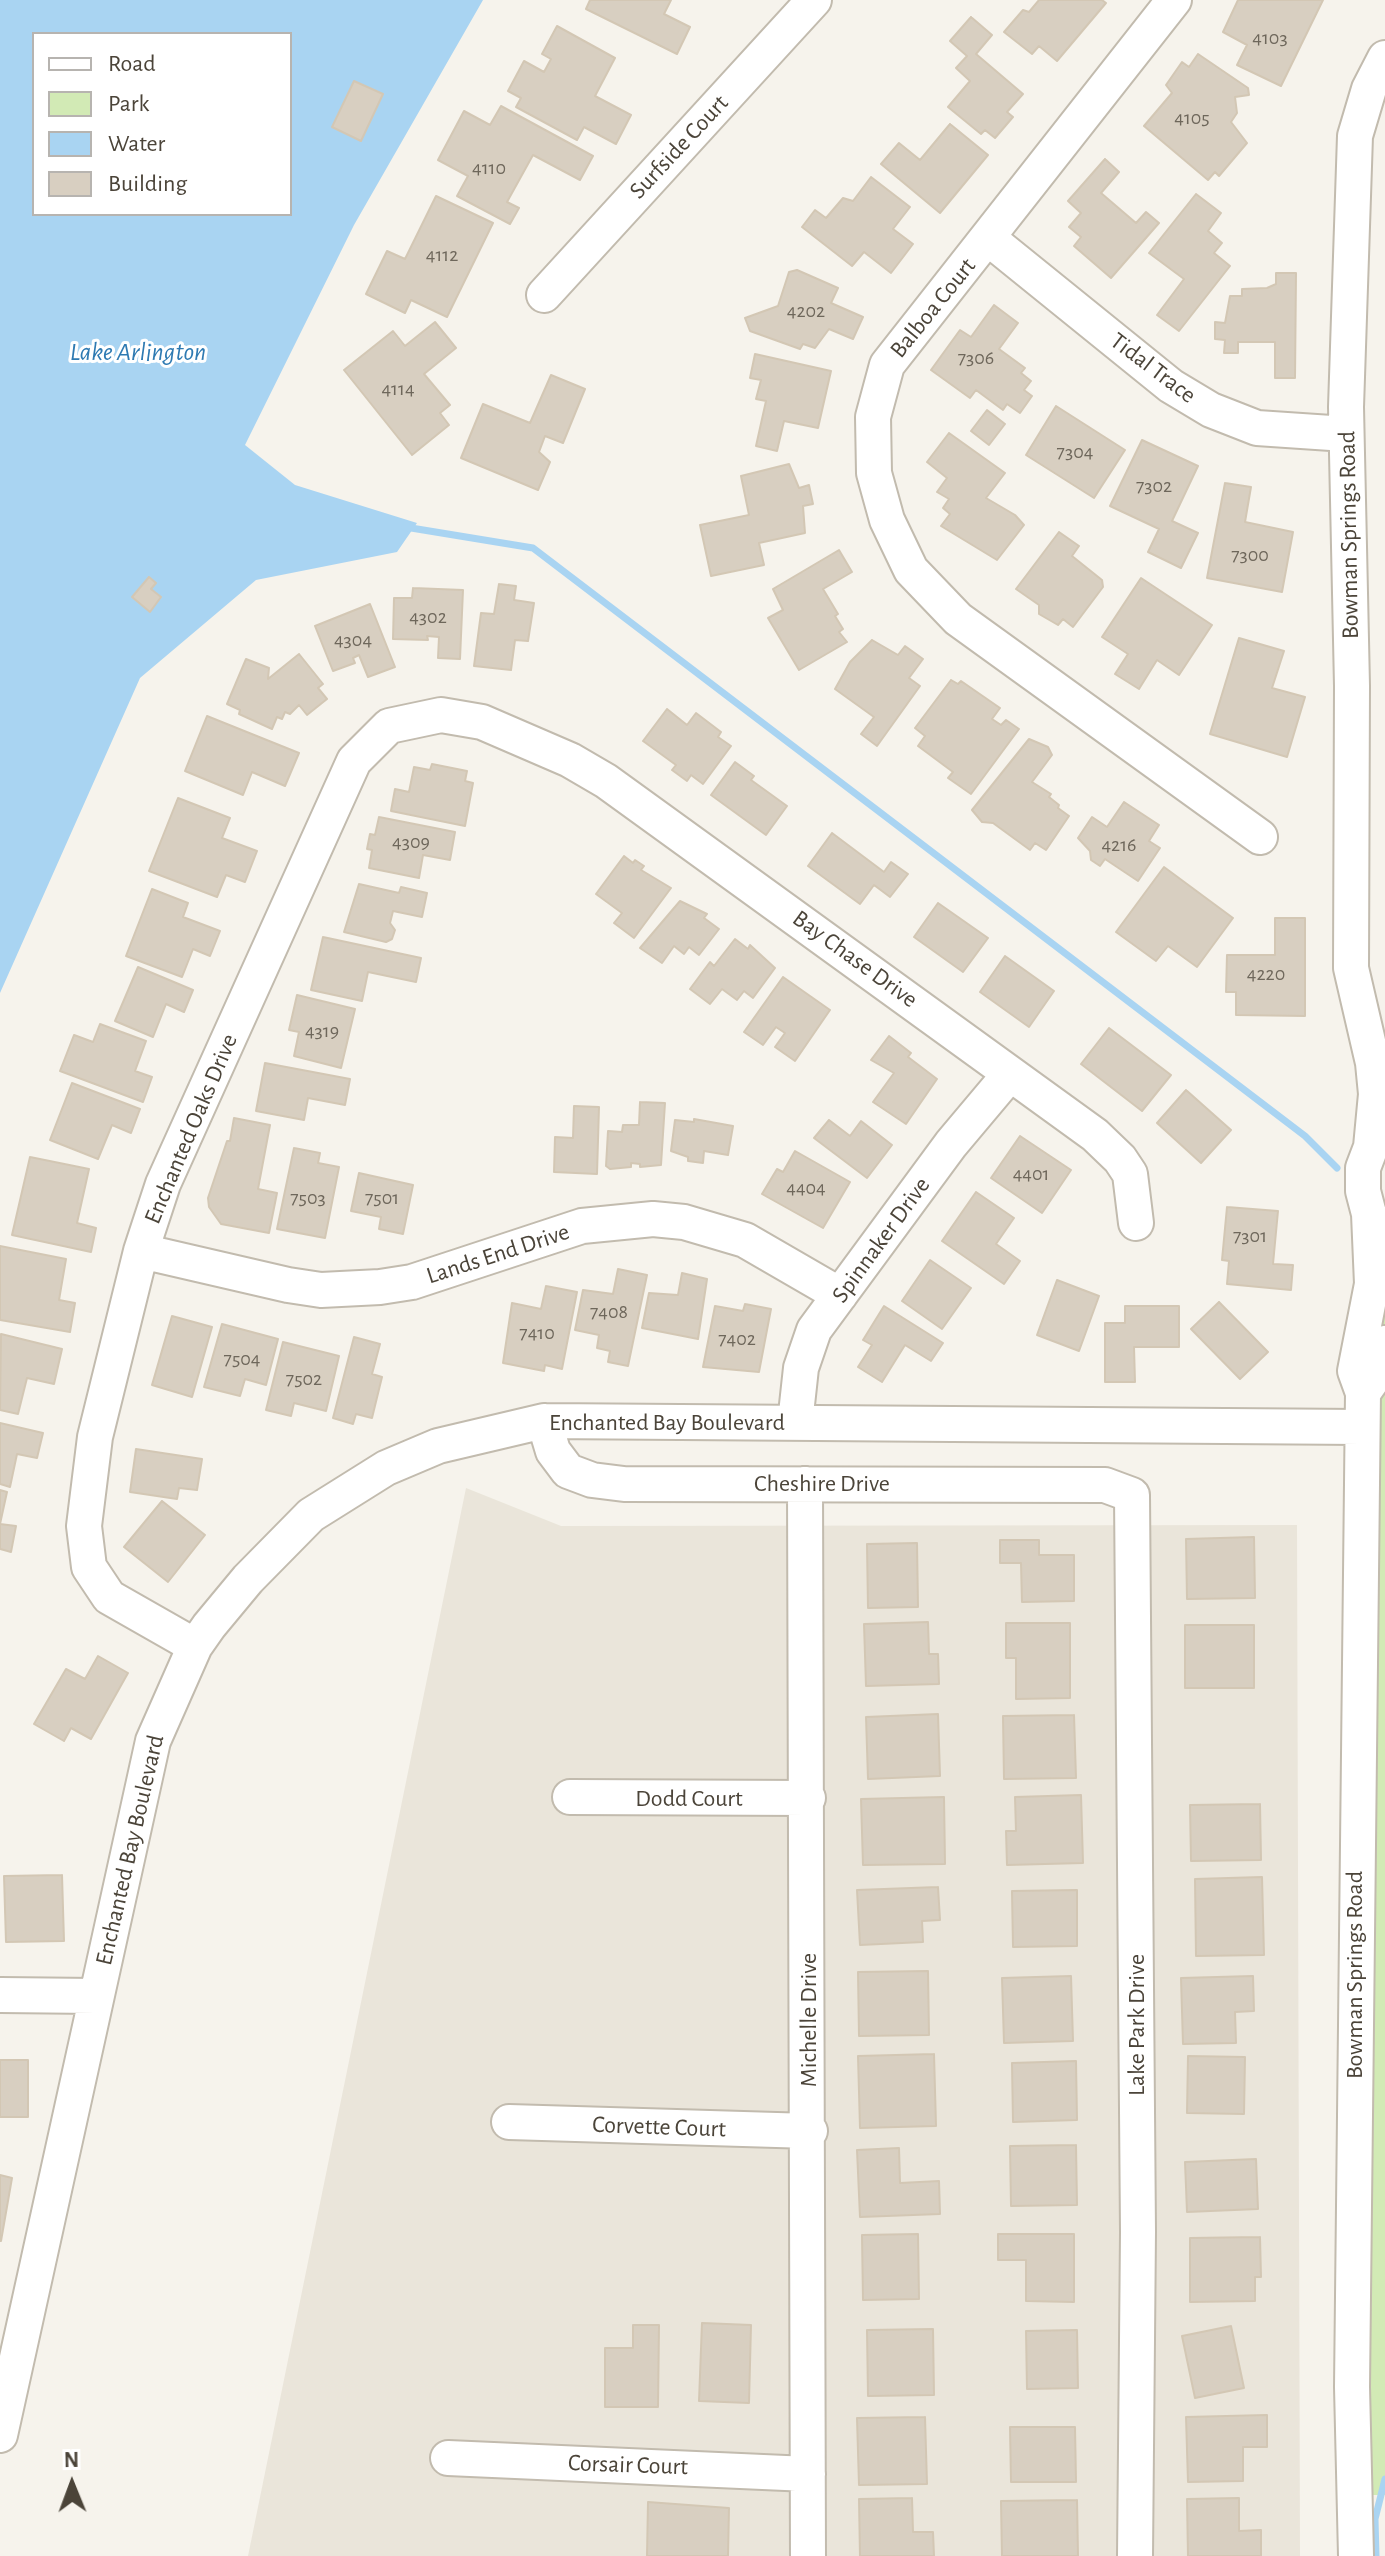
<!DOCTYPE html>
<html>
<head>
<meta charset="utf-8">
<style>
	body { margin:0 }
	#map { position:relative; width:1385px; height:2556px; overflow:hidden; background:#f6f3ec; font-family:"Alegreya Sans",sans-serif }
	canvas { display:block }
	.legend { position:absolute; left:32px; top:32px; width:260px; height:184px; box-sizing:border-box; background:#fff; border:2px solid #b7b4b0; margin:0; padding:10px 14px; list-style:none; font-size:24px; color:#4b4439 }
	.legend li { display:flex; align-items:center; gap:16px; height:40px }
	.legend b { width:40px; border:2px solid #b7b4b0 }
	.north { position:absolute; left:32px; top:2444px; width:80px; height:80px; -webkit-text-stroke:6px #fff; paint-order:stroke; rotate:359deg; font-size:22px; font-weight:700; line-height:32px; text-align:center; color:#4b4439 }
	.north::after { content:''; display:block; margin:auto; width:28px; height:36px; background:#4b4439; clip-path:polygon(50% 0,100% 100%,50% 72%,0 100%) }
</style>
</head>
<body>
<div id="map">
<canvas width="1385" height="2556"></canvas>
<ul class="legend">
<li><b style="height:10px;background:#fff"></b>Road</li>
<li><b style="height:22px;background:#d2eab5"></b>Park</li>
<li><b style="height:22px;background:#a9d4f2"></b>Water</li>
<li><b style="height:22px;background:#d8cfc1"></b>Building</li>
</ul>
<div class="north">N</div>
</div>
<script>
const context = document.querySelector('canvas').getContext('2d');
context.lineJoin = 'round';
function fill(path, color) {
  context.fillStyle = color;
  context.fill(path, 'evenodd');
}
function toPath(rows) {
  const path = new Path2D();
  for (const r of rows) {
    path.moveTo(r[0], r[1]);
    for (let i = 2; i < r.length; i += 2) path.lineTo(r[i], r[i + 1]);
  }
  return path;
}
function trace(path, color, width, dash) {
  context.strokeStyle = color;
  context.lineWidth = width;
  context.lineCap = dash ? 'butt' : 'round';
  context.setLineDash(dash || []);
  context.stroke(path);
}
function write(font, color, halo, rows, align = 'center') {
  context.font = font + ' "Alegreya Sans",sans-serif';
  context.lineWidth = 6;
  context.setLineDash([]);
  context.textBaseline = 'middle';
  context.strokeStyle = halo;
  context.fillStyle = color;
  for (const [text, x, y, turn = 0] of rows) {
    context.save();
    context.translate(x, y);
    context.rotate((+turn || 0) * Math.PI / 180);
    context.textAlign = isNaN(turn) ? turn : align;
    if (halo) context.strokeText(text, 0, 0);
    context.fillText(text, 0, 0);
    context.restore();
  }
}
fill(toPath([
	[466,1488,561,1526,1297,1525,1300,2556,248,2556]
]), '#eae5da');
fill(toPath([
	[1380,1262,1385,1267,1385,2495,1357,2495]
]), '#d2eab5');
fill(toPath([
	[0,0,483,0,354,225,245,445,295,485,417,523,397,552,256,580,140,678,0,993],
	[34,34,290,34,290,214,34,214]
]), '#a9d4f2');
trace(toPath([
	[405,527,533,548,1305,1136,1337,1168],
	[1376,2556,1375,2519,1385,2479]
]), '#a9d4f2', 7);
const building = toPath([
	[590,0,671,0,664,14,690,27,677,54,586,9,590,0],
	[1039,0,1102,0,1106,3,1057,61,1039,46,1032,54,1004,32,1023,10,1029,12,1039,0],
	[1238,0,1323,0,1281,86,1237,65,1247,45,1223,32,1238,0],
	[971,17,992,35,976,54,1023,94,1007,112,1013,117,995,138,985,130,981,134,948,107,970,81,956,68,967,56,950,41,971,17],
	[557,26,615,58,595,96,631,115,616,144,584,127,577,140,516,107,521,98,508,91,524,61,544,72,551,59,542,54,557,26],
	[1198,54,1248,88,1249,95,1235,97,1237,113,1231,122,1247,143,1219,176,1215,172,1208,180,1144,126,1172,93,1166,85,1182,62,1189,67,1198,54],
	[354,81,383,94,361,141,332,127,354,81],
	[501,106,593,156,580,180,533,155,507,202,519,208,510,224,457,196,468,176,438,160,464,111,490,125,501,106],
	[950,124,988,155,940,213,881,164,899,143,920,160,950,124],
	[1105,159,1119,172,1101,193,1136,223,1146,212,1159,223,1111,278,1074,246,1081,237,1069,227,1081,213,1068,201,1105,159],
	[871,177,910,207,893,229,913,244,891,273,864,252,852,266,802,227,815,210,826,218,843,198,853,201,871,177],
	[1196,194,1221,213,1208,231,1222,243,1214,253,1230,266,1179,331,1157,315,1184,279,1149,253,1196,194],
	[436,196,493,223,447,317,411,300,405,313,366,294,387,251,405,259,436,196],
	[797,270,838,288,831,303,863,317,853,339,829,329,815,348,803,344,800,349,750,331,745,318,778,306,789,272,797,270],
	[1276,273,1296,273,1295,378,1275,378,1275,342,1238,342,1238,353,1224,353,1225,340,1215,339,1215,322,1225,323,1230,296,1242,296,1242,289,1267,288,1276,284,1276,273],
	[994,305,1018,323,999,349,1025,368,1021,373,1031,381,1024,390,1032,396,1020,413,1007,404,1003,410,976,390,970,398,931,370,960,330,971,337,994,305],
	[435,322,456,348,424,374,450,405,440,413,449,425,412,455,344,370,393,331,405,346,435,322],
	[755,354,831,371,818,428,784,421,777,451,756,446,766,401,756,399,761,380,750,378,755,354],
	[551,375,585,389,563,443,545,436,539,452,550,462,538,490,461,458,483,404,530,423,551,375],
	[1056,406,1125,450,1094,498,1026,455,1056,406],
	[987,410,1005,424,989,445,971,431,987,410],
	[949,433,1005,473,986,498,1015,515,1024,525,997,560,941,526,950,514,943,508,949,499,937,492,947,478,927,462,949,433],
	[1142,440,1198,466,1172,521,1198,533,1181,568,1148,552,1159,529,1110,506,1142,440],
	[789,464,799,488,809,485,813,504,803,506,805,533,759,543,764,565,711,576,700,525,749,515,741,476,789,464],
	[1225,483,1251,487,1245,522,1293,532,1282,592,1207,578,1225,483],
	[1059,532,1079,546,1072,556,1102,580,1103,587,1073,627,1063,619,1058,625,1039,614,1039,605,1016,589,1059,532],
	[839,550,852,572,823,589,838,614,835,616,843,629,839,632,847,642,799,670,768,618,783,610,773,589,839,550],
	[149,577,156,583,151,589,161,597,150,612,132,597,149,577],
	[1141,578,1212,625,1179,675,1157,660,1139,689,1115,674,1128,654,1102,637,1141,578],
	[499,584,516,586,514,600,534,603,528,641,515,640,511,670,474,666,481,613,494,614,499,584],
	[413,588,463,590,460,659,438,658,439,637,427,636,428,640,393,639,394,598,412,598,413,588],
	[370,604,395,667,368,677,359,655,353,658,355,663,333,671,315,626,370,604],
	[1239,638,1284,651,1272,688,1305,697,1287,757,1210,734,1239,638],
	[872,640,898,655,905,646,923,659,909,678,920,686,877,746,861,734,874,717,835,689,850,662,872,640],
	[299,654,323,684,318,688,327,699,307,715,299,705,290,714,285,712,282,719,277,717,272,729,239,714,240,710,227,704,246,659,269,668,268,679,299,654],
	[951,680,958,684,961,681,1000,708,992,719,1001,725,1006,720,1019,729,971,794,948,778,953,772,918,746,925,736,915,728,951,680],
	[667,709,687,725,696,713,721,732,718,737,731,746,703,784,691,775,687,781,672,770,676,765,643,741,667,709],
	[207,716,299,753,285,786,252,772,243,795,185,771,207,716],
	[1029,739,1048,747,1052,755,1032,782,1051,794,1049,797,1059,805,1058,808,1069,816,1046,850,1035,843,1030,850,993,823,982,822,972,810,1029,739],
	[735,762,754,776,751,780,787,806,766,835,711,795,735,762],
	[432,764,467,771,465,781,473,783,465,826,391,811,395,789,409,792,414,767,430,770,432,764],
	[178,798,230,818,222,838,257,851,245,882,226,875,217,897,149,871,178,798],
	[1124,802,1159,825,1149,841,1160,848,1138,881,1105,859,1100,866,1091,860,1090,851,1078,838,1092,817,1107,827,1124,802],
	[379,817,455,832,450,860,423,855,419,878,369,868,372,850,367,849,370,834,375,835,379,817],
	[832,833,884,872,891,862,908,874,890,897,874,885,860,904,808,866,832,833],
	[624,856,633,863,635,860,644,866,641,870,671,888,634,938,614,923,622,913,596,894,624,856],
	[1164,867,1233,918,1197,967,1168,946,1156,961,1116,932,1164,867],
	[359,884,399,893,401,887,427,893,422,917,393,911,390,923,395,930,392,939,386,942,344,932,359,884],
	[152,889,188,903,183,917,220,931,210,956,193,949,182,977,126,956,152,889],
	[680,901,707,914,704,918,719,929,699,955,689,947,684,954,674,946,662,963,640,948,680,901],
	[938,903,988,938,963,972,914,937,938,903],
	[1275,918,1305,918,1305,1016,1236,1015,1236,992,1226,992,1227,955,1275,955,1275,918],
	[323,937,421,958,416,982,368,972,362,1001,311,990,323,937],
	[735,939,748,949,750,945,775,968,753,998,744,991,737,1000,722,989,710,1004,690,989,710,962,714,966,735,939],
	[1005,956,1054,991,1029,1027,980,992,1005,956],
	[138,967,193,990,184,1012,166,1004,153,1037,115,1021,138,967],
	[783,977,830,1010,795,1061,775,1047,785,1033,776,1027,763,1045,744,1032,783,977],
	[297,995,355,1009,341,1068,294,1056,299,1032,289,1030,297,995],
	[100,1024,146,1041,135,1071,152,1077,143,1102,60,1071,74,1035,93,1042,100,1024],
	[1109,1028,1171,1075,1142,1111,1081,1064,1109,1028],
	[889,1036,911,1053,908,1057,937,1079,906,1124,873,1102,894,1073,871,1060,889,1036],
	[265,1063,350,1079,345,1105,308,1098,304,1120,256,1111,265,1063],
	[72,1083,140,1109,131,1133,112,1125,98,1159,50,1140,72,1083],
	[1186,1090,1231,1130,1201,1163,1157,1123,1186,1090],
	[640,1102,665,1103,661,1165,640,1167,640,1164,631,1163,631,1167,610,1169,606,1166,608,1131,622,1132,623,1125,639,1125,640,1102],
	[574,1106,599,1107,597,1174,554,1172,555,1137,573,1138,574,1106],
	[234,1118,270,1125,258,1189,277,1193,269,1233,221,1224,209,1207,208,1198,227,1141,230,1141,234,1118],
	[694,1119,733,1126,728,1155,704,1151,703,1163,688,1161,688,1157,671,1151,675,1120,694,1122,694,1119],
	[829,1120,850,1136,861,1121,892,1145,867,1178,814,1138,829,1120],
	[1020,1136,1071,1170,1042,1213,991,1178,1020,1136],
	[294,1148,320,1153,318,1163,339,1167,325,1238,277,1229,294,1148],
	[795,1151,850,1182,823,1228,762,1194,777,1169,783,1172,795,1151],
	[30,1157,89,1169,77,1223,96,1228,91,1252,12,1235,30,1157],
	[359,1173,413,1185,403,1234,379,1229,381,1217,351,1211,359,1173],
	[976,1192,1014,1218,996,1244,1020,1261,1004,1284,942,1241,976,1192],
	[1227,1207,1278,1211,1273,1264,1293,1265,1291,1290,1227,1284,1229,1261,1222,1260,1227,1207],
	[0,1246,66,1259,59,1300,75,1303,70,1332,0,1320,0,1246],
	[930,1260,971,1288,942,1329,902,1301,930,1260],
	[618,1269,647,1275,628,1366,608,1362,610,1351,597,1348,599,1335,575,1330,583,1290,613,1294,618,1269],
	[682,1273,707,1279,698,1339,642,1328,649,1293,678,1295,682,1273],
	[1057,1280,1099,1296,1079,1351,1037,1335,1057,1280],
	[546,1286,577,1292,562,1369,545,1365,544,1371,503,1363,512,1303,541,1309,546,1286],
	[1219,1302,1268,1352,1240,1379,1191,1329,1219,1302],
	[745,1304,771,1309,759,1372,703,1367,715,1306,743,1311,745,1304],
	[884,1306,943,1343,931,1361,905,1345,882,1382,858,1367,872,1345,863,1340,884,1306],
	[1125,1306,1179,1306,1179,1347,1134,1347,1135,1382,1105,1382,1105,1323,1125,1323,1125,1306],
	[172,1316,212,1327,192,1397,152,1385,172,1316],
	[222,1324,278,1339,266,1385,245,1379,240,1396,204,1387,222,1324],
	[1,1334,62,1349,54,1384,27,1378,18,1414,0,1410,1,1334],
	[354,1337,380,1344,372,1374,382,1377,372,1418,356,1414,353,1424,333,1418,354,1337],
	[283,1342,339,1356,326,1411,294,1403,291,1416,266,1410,283,1342],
	[0,1423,43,1433,37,1458,17,1454,10,1487,0,1484,0,1423],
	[136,1449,202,1459,197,1490,179,1488,177,1499,130,1492,136,1449],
	[0,1490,7,1492,0,1524,16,1526,11,1552,0,1549,0,1490],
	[162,1501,205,1535,168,1582,124,1547,162,1501],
	[1254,1537,1255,1598,1187,1599,1186,1539,1254,1537],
	[1000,1540,1039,1540,1039,1555,1074,1555,1074,1601,1022,1602,1021,1563,1000,1563,1000,1540],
	[917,1543,918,1607,868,1608,867,1544,917,1543],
	[928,1622,929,1654,938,1654,939,1684,866,1686,864,1624,928,1622],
	[1006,1623,1070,1623,1070,1698,1016,1699,1016,1658,1006,1658,1006,1623],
	[1185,1625,1254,1625,1254,1688,1185,1688,1185,1625],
	[98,1656,128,1673,91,1739,71,1728,64,1741,34,1724,66,1669,85,1679,98,1656],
	[938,1714,940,1776,868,1779,866,1717,938,1714],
	[1074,1715,1076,1778,1004,1779,1003,1716,1074,1715],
	[1081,1795,1083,1863,1007,1865,1006,1831,1016,1831,1015,1797,1081,1795],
	[944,1797,945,1864,863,1865,861,1799,944,1797],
	[1260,1804,1261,1860,1191,1861,1190,1805,1260,1804],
	[62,1875,64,1941,6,1942,4,1876,62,1875],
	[1262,1877,1264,1955,1196,1956,1195,1879,1262,1877],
	[938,1887,940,1920,922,1921,923,1942,860,1945,857,1890,938,1887],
	[1077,1890,1077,1946,1013,1947,1012,1891,1077,1890],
	[928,1971,929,2035,859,2036,858,1972,928,1971],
	[1071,1976,1073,2041,1004,2043,1002,1978,1071,1976],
	[1253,1976,1254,2011,1235,2012,1236,2043,1183,2044,1181,1978,1253,1976],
	[934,2054,936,2126,860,2128,858,2056,934,2054],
	[1188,2056,1245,2057,1244,2114,1187,2113,1188,2056],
	[0,2060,28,2060,28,2117,0,2117,0,2060],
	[1076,2061,1077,2120,1013,2122,1012,2063,1076,2061],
	[1076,2145,1077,2205,1011,2206,1010,2146,1076,2145],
	[899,2148,900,2183,939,2181,940,2214,860,2217,857,2150,899,2148],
	[1256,2159,1258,2209,1187,2212,1185,2162,1256,2159],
	[0,2175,12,2178,1,2241,0,2241,0,2175],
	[918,2234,919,2299,863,2300,862,2235,918,2234],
	[998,2234,1074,2234,1074,2302,1026,2301,1026,2260,998,2260,998,2234],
	[1260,2237,1261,2277,1255,2277,1255,2301,1190,2302,1190,2238,1260,2237],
	[702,2323,751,2325,749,2403,699,2401,702,2323],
	[633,2325,659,2325,658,2407,605,2407,605,2348,633,2348,633,2325],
	[1231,2326,1244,2388,1195,2398,1182,2336,1231,2326],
	[933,2329,934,2395,868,2396,867,2330,933,2329],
	[1077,2330,1078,2388,1027,2389,1026,2331,1077,2330],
	[1267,2415,1267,2447,1243,2447,1243,2481,1188,2482,1186,2417,1267,2415],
	[925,2417,927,2484,859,2485,857,2418,925,2417],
	[1010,2427,1075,2427,1076,2482,1011,2482,1010,2427],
	[912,2498,913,2532,933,2532,934,2556,860,2556,859,2499,912,2498],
	[1239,2498,1239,2531,1261,2530,1261,2556,1188,2556,1187,2499,1239,2498],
	[1077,2500,1078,2556,1002,2556,1001,2501,1077,2500],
	[648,2502,729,2508,728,2556,647,2556,648,2502]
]);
fill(building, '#d8cfc1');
trace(building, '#d3c7b4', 2);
const minor = toPath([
	[1174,0,887,365,873,417,874,473,887,520,911,570,958,619,1260,837],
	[988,238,1171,386,1211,410,1257,428,1346,434],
	[544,295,814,0],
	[1371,1147,1376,1094,1373,1063,1351,968,1352,686,1346,407,1355,136,1369,89,1385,58],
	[1381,1230,1369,1214,1363,1191,1363,1168,1371,1147,1385,1130],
	[141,1251,288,1285,321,1290,380,1287,412,1282,582,1226,653,1219,684,1222,745,1240,840,1295],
	[1363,1393,1375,1376,1385,1343],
	[544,1421,553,1451,568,1471,592,1480,624,1484,1105,1485,1132,1495,1138,2232,1135,2556],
	[795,1423,801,1368,814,1330,951,1144,1009,1075],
	[805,1484,808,2556],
	[195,1646,109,1597,89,1567,84,1526,95,1437,141,1251,163,1184,354,761,389,726,441,715,482,722,570,760,606,781,1095,1135,1120,1159,1130,1174,1136,1223],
	[570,1797,808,1798],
	[0,1995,96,1996],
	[509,2122,810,2131],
	[0,2435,153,1741,195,1646,209,1626,248,1579,311,1515,386,1468,438,1446,544,1421,1361,1427],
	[448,2458,808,2474],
	[1356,2556,1352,2387,1363,1393,1355,1371,1372,1284,1369,1214]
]);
trace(minor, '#c2bbae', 38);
trace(minor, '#fff', 34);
write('20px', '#6e675b', null, [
	["4103",1270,38],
	["4105",1192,118],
	["4110",489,168],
	["4112",442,255],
	["4202",806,311],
	["7306",976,358],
	["4114",398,389],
	["7304",1075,452],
	["7302",1154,486],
	["7300",1250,555],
	["4302",428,617],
	["4304",353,640],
	["4309",411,842],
	["4216",1119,845],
	["4220",1266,974],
	["4319",322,1031],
	["4401",1031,1174],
	["4404",806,1188],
	["7503",308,1198],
	["7501",382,1198],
	["7301",1250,1236],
	["7408",609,1312],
	["7410",537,1333],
	["7402",737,1339],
	["7504",242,1359],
	["7502",304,1379]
]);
write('24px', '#4b4439', '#fff', [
	["Surfside Court",679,147,-47],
	["Balboa Court",933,308,-51],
	["Tidal Trace",1153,368,37],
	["Bowman Springs Road",1349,535,-91],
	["Bay Chase Drive",855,959,36],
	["Enchanted Oaks Drive",191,1129,-67],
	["Spinnaker Drive",881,1240,-54],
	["Lands End Drive",498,1254,-18],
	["Enchanted Bay Boulevard",667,1423],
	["Cheshire Drive",822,1484],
	["Dodd Court",689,1799],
	["Enchanted Bay Boulevard",130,1850,-77],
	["Bowman Springs Road",1355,1975,-90],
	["Michelle Drive",809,2020,-90],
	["Lake Park Drive",1137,2025,-90],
	["Corvette Court",659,2127,2],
	["Corsair Court",628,2465,2]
]);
write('italic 26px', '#2e7ab2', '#fff', [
	["Lake Arlington",138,352]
]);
</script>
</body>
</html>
